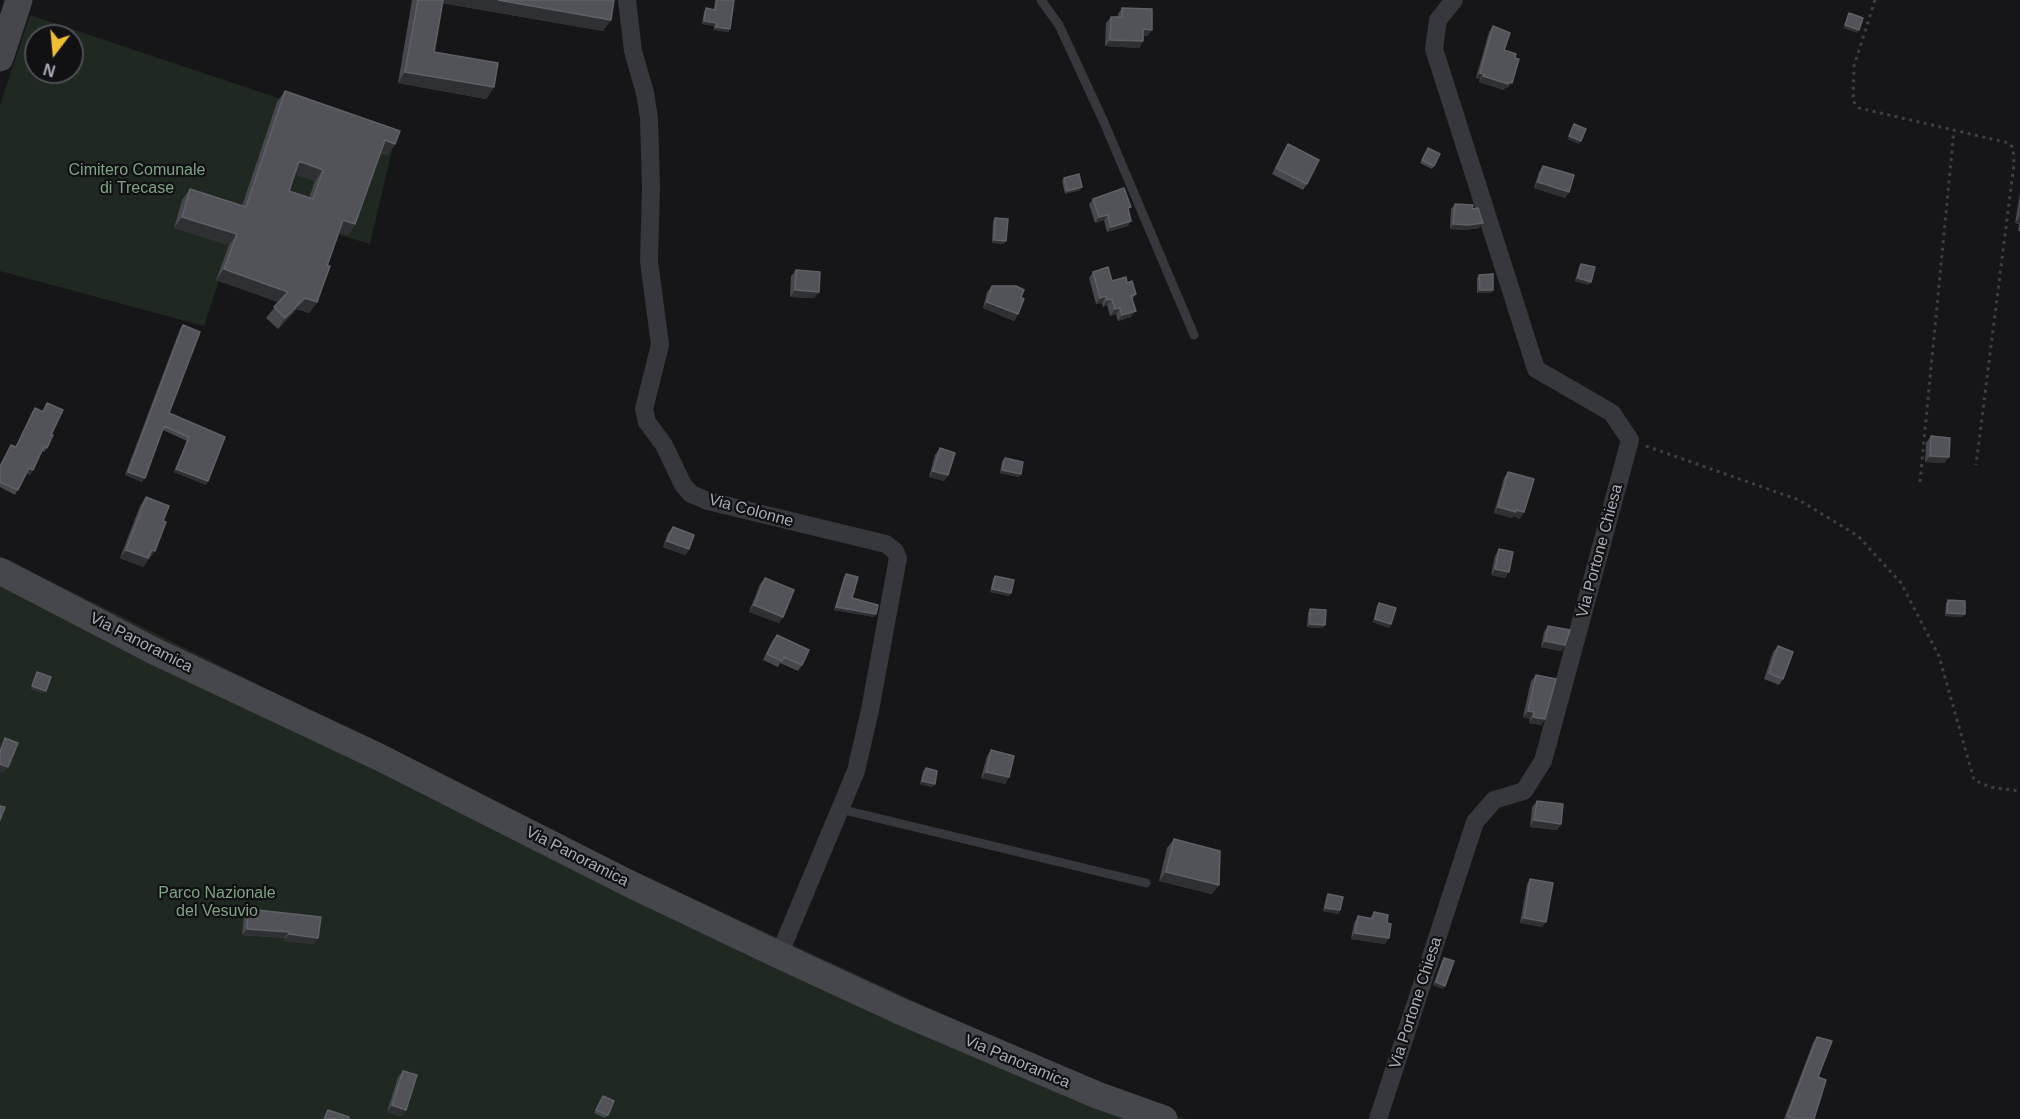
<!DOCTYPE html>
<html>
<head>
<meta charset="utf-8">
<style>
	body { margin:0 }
	#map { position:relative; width:2020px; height:1119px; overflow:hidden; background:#161618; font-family:Arial,sans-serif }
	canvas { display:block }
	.north { position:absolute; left:24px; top:24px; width:60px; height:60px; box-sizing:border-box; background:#111113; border:2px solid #4d4f55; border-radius:50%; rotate:196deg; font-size:16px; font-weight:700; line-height:24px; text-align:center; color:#a8acb8 }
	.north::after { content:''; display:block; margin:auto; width:21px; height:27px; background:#f2be34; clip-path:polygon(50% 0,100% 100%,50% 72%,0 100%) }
</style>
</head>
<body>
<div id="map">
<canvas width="2020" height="1119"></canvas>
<div class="north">N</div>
</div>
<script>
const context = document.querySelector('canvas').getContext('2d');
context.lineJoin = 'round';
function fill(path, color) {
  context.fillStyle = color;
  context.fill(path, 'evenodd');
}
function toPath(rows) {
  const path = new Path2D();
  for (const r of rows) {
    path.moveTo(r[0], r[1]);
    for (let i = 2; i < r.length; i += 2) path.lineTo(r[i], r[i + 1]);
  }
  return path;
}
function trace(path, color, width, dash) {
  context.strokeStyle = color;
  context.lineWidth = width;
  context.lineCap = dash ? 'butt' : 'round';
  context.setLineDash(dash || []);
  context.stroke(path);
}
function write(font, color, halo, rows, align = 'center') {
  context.font = font + ' Arial,sans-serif';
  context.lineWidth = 4.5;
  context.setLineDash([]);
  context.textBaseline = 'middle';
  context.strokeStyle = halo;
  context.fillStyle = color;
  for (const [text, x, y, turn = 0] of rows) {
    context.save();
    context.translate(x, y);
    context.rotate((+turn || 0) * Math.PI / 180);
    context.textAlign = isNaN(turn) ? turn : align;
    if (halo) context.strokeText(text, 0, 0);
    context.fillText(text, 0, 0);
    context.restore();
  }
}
fill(toPath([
	[30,15,395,137,370,244,339,235,310,313,219,280,204,326,0,271,0,105],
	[36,36,72,36,72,72,36,72],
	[0,556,619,864,918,1003,1164,1113,1186,1119,0,1119]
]), '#202822');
trace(toPath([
	[1875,0,1854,66,1853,101,1859,108,2009,143,2013,148,2014,164,1976,465],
	[1646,446,1799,500,1858,536,1901,583,1939,656,1974,780,1990,787,2020,791],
	[1920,482,1954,130]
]), '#3d3f44', 3, [3, 4.5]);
trace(toPath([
	[1041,0,1059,25,1103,120,1194,335],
	[840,809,1146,883]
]), '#37383d', 9);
trace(toPath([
	[627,0,633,51,645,93,649,118,651,187,649,261,660,345,644,409,647,422,664,445,683,485,691,494,708,501,886,544,895,551,898,558,870,710,856,771,779,955],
	[1378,1119,1475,822,1494,800,1524,791,1543,761,1630,440,1612,413,1536,369,1434,49,1438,20,1454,0]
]), '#37383d', 18);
trace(toPath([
	[0,58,19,0],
	[0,571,154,651,379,757,630,884,779,955,900,1011,1097,1095,1164,1119]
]), '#45474d', 27);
fill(toPath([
	[412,0,614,0,603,31,442,3,434,52,494,87,486,99,398,83],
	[715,0,734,0,730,29,728,32,714,30,714,26,702,24,704,12,706,8,714,10],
	[1122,8,1148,36,1143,36,1143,41,1139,48,1105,46,1106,23,1111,17,1118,17,1118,14],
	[1493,26,1504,50,1508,88,1505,87,1504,90,1479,82,1480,79,1476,78,1489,32],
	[285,91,395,144,388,155,380,153,355,224,348,235,339,232,327,266,317,302,309,313,297,309,278,329,266,318,279,302,216,280,229,245,174,228,182,200,190,189,242,206,277,102],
	[295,174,315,181,309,198,289,191],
	[1288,144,1307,184,1303,190,1272,174,1284,150],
	[1428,148,1434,166,1432,169,1420,163],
	[1543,166,1569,192,1565,198,1534,188,1539,172],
	[1064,178,1082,187,1080,190,1065,194,1062,181],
	[2020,193,2020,231,2018,231,2019,224,2015,223],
	[1093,199,1128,210,1128,226,1107,232,1104,220,1095,223,1089,204],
	[1455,204,1472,209,1479,228,1465,230,1450,229,1451,209],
	[995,218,1004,244,992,243,993,221],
	[1581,264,1589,285,1575,281,1579,267],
	[796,270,819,292,814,298,790,297,791,276],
	[1093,272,1112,281,1127,283,1136,294,1132,300,1131,317,1118,321,1116,314,1110,316,1107,305,1103,307,1102,303,1096,304,1089,278],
	[1479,275,1493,290,1491,293,1477,293,1477,278],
	[992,286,1021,297,1018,314,1014,321,983,308,987,292],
	[183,325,169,413,225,437,206,485,174,472,187,441,163,430,142,482,125,475,180,329],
	[47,403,51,435,47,448,44,452,42,451,30,475,26,473,15,495,0,487,0,465,11,445,16,447,32,412,35,408,42,411],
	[1931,436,1945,463,1925,462,1926,443],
	[940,448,948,475,944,481,929,477,935,455],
	[1005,458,1021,474,1019,477,1000,473,1002,461],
	[1508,472,1520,519,1513,516,1512,518,1494,513,1504,478],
	[146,497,163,521,155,551,143,567,120,558,140,506],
	[673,527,689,549,685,555,663,547,668,533],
	[1499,549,1505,578,1491,575,1495,556],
	[846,574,852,598,874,617,834,610,844,577],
	[995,576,1011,593,1009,596,990,592,993,579],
	[765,578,783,617,779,623,749,612,760,584],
	[1948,600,1965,614,1962,617,1945,616,1946,603],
	[1379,603,1391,624,1389,628,1373,622,1377,606],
	[1310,609,1323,628,1307,627,1308,613],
	[1548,626,1565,645,1561,651,1541,647,1544,632],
	[777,635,802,665,798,671,780,663,778,667,763,660,772,641],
	[1778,646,1783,679,1779,685,1764,679,1773,652],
	[1536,675,1545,719,1541,725,1529,723,1530,719,1523,717,1531,681],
	[991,750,1009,777,1005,784,981,778,987,756],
	[926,768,935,784,932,787,920,784,923,771],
	[1537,801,1561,824,1557,830,1530,827,1532,807],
	[1174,839,1219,885,1212,894,1159,881,1167,848],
	[1530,879,1542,927,1520,923,1527,884],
	[1328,894,1340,910,1338,914,1323,911,1326,898],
	[248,909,314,944,284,941,285,938,242,935,244,915],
	[1374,912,1387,923,1385,944,1351,939,1354,923,1358,916,1370,918],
	[1444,958,1443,989,1433,985,1442,961],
	[1817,1037,1818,1077,1814,1119,1784,1119,1813,1043],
	[403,1071,406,1110,402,1116,387,1112,398,1077],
	[603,1096,608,1115,605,1118,594,1113]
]), '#47484d');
fill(toPath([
	[438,0,498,0,611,20,603,31,437,2],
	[704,21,717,23,714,26,702,24],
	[1845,25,1859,30,1857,33,1843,28],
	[716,27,730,29,728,32,714,30],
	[1143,29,1152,30,1148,36,1139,36],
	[1110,40,1143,41,1139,48,1105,46],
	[405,72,494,87,486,99,398,83],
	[1480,73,1484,74,1480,79,1476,78],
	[1483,76,1512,83,1508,88,1505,87,1504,90,1479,82],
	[1569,136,1581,141,1579,144,1567,139],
	[385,140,395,144,388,155,377,151],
	[299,161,323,170,315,181,292,173],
	[1538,182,1569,192,1565,198,1534,188],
	[1082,187,1080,190,1065,194,1067,191],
	[1108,215,1104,220,1095,223,1099,217],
	[182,217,237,234,229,245,174,228],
	[2019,217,2020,217,2020,222,2019,224,2015,223],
	[343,220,355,224,348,235,336,231],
	[1131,221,1128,226,1107,232,1111,227],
	[1483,223,1479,228,1465,230,1450,229,1453,224],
	[994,240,1006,241,1004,244,992,243],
	[224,269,288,292,280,303,216,280],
	[1578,278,1591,282,1589,285,1575,281],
	[795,290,819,292,814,298,790,297],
	[1480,290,1493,290,1491,293,1477,293],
	[1106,296,1102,303,1096,304,1100,298],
	[305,298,317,302,309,313,297,309,278,329,285,318],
	[1112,299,1107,305,1103,307,1107,300],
	[987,302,1018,314,1014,321,983,308],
	[1120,308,1116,314,1110,316,1115,309],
	[1136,311,1131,317,1118,321,1122,315],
	[1930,456,1949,457,1945,463,1925,462],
	[29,468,33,470,30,475,25,473],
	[176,469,208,481,206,485,174,472],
	[1002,470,1021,474,1019,477,1000,473],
	[933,471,948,475,944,481,929,477],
	[128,472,145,478,142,482,125,475],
	[1498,507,1516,510,1524,512,1520,519,1513,516,1512,518,1494,513],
	[667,541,689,549,685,555,663,547],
	[126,550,152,550,155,551,143,567,120,558],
	[1495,569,1509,572,1505,578,1491,575],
	[992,589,1011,593,1009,596,990,592],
	[754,605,783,617,779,623,749,612],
	[836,607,876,614,874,617,834,610],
	[1947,613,1965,614,1962,617,1945,616],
	[1375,619,1391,624,1389,628,1373,622],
	[1310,624,1325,625,1323,628,1307,627],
	[1545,641,1565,645,1561,651,1541,647],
	[32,686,46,691,44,694,30,689],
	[1528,711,1534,712,1530,719,1523,717],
	[1533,717,1545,719,1541,725,1529,723],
	[0,764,8,767,4,773,0,772],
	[986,772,1009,777,1005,784,981,778],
	[922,781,935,784,932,787,920,784],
	[1534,820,1561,824,1557,830,1530,827],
	[1166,872,1219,885,1212,894,1159,881],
	[1325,908,1340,910,1338,914,1323,911],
	[1524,918,1546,922,1542,927,1520,923],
	[247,929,289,932,285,938,242,935],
	[1355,933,1389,938,1385,944,1351,939],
	[289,934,318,938,314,944,284,941],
	[1436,982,1445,986,1443,989,1433,985],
	[392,1105,406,1110,402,1116,387,1112]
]), '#2f3033');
const building = toPath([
	[418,0,443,0,434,52,498,63,494,87,405,72,418,0],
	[498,0,614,0,611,20,498,0],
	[717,0,734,0,730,29,716,27,717,23,704,21,706,8,715,10,717,0],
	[1122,8,1152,9,1152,30,1143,29,1143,41,1110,40,1111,17,1122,17,1122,8],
	[1849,13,1863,18,1859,30,1845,25,1849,13],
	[1493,26,1510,33,1504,50,1516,54,1515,58,1519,59,1512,83,1508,82,1508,84,1483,76,1484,74,1480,73,1493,26],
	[285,91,400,131,395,144,385,140,355,224,343,220,327,266,330,266,317,302,305,298,285,318,274,307,288,292,224,269,237,234,182,217,190,189,246,207,285,91],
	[299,161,323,170,313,199,289,191,299,161],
	[1574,124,1586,129,1581,141,1569,136,1574,124],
	[1288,144,1319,160,1307,184,1276,168,1288,144],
	[1428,148,1440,154,1434,166,1422,160,1428,148],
	[1543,166,1574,175,1569,192,1538,182,1543,166],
	[1079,174,1082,187,1067,191,1064,178,1079,174],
	[1124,188,1131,207,1128,208,1131,221,1111,227,1108,215,1099,217,1093,199,1124,188],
	[1455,204,1473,205,1472,209,1478,208,1483,223,1468,225,1453,224,1455,204],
	[995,218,1008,219,1006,241,994,240,995,218],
	[1581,264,1595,267,1591,282,1578,278,1581,264],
	[1108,267,1112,281,1126,277,1127,283,1132,281,1136,294,1131,296,1136,311,1122,315,1120,308,1115,309,1112,299,1107,300,1106,296,1100,298,1093,272,1108,267],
	[796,270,820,272,819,292,795,290,796,270],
	[1493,274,1493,290,1480,290,1479,275,1493,274],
	[992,286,1016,286,1024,290,1021,297,1024,299,1018,314,987,302,992,286],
	[183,325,200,332,169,413,225,437,208,481,176,469,189,437,164,426,145,478,128,472,183,325],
	[47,403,63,410,51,435,53,435,47,448,44,446,33,470,29,468,18,490,0,482,0,467,11,445,16,447,35,408,43,412,47,403],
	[1931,436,1950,438,1949,457,1930,456,1931,436],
	[940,448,955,453,948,475,933,471,940,448],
	[1005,458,1023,462,1021,474,1002,470,1005,458],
	[1508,472,1534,479,1524,512,1516,510,1516,512,1498,507,1508,472],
	[146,497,169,506,163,521,166,522,155,551,152,550,148,558,126,550,146,497],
	[673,527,694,535,689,549,667,541,673,527],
	[1499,549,1513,552,1509,572,1495,569,1499,549],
	[846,574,858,577,852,598,878,605,876,614,836,607,846,574],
	[995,576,1014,580,1011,593,992,589,995,576],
	[765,578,794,590,783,617,754,605,765,578],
	[1948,600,1965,601,1965,614,1947,613,1948,600],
	[1379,603,1396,608,1391,624,1375,619,1379,603],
	[1310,609,1326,610,1325,625,1310,624,1310,609],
	[1548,626,1570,630,1565,645,1545,641,1548,626],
	[777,635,809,650,802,665,784,657,782,661,767,654,777,635],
	[1778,646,1793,652,1783,679,1769,673,1778,646],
	[37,672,51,677,46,691,32,686,37,672],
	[1536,675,1556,679,1545,719,1533,717,1534,712,1528,711,1536,675],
	[5,738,18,743,8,767,0,764,0,752,5,738],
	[991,750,1014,756,1009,777,986,772,991,750],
	[926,768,937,771,935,784,922,781,926,768],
	[1537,801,1563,804,1561,824,1534,820,1537,801],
	[0,806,5,807,0,820,0,806],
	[1174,839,1220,851,1219,885,1166,872,1174,839],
	[1530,879,1553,883,1546,922,1524,918,1530,879],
	[1328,894,1343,897,1340,910,1325,908,1328,894],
	[248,909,321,917,318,938,289,934,289,932,247,929,248,909],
	[1374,912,1388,915,1387,923,1391,924,1389,938,1355,933,1358,916,1373,919,1374,912],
	[1444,958,1454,961,1445,986,1436,982,1444,958],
	[1817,1037,1832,1041,1818,1077,1826,1080,1814,1119,1795,1119,1787,1116,1817,1037],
	[403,1071,417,1075,406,1110,392,1105,403,1071],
	[603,1096,614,1101,608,1115,596,1110,603,1096],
	[328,1110,349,1117,349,1119,324,1119,328,1110]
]);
fill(building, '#525359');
trace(building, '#5f6168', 1.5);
write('16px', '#7fa384', '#111113', [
	["Cimitero Comunale",137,171],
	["di Trecase",137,189],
	["Parco Nazionale",217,894],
	["del Vesuvio",217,912]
]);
write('16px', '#a8acb8', '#111113', [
	["Via Colonne",751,511,15],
	["Via Portone Chiesa",1600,551,-75],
	["Via Panoramica",141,643,27],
	["Via Panoramica",577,857,27],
	["Via Portone Chiesa",1416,1003,-72],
	["Via Panoramica",1017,1062,23]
]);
</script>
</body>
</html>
